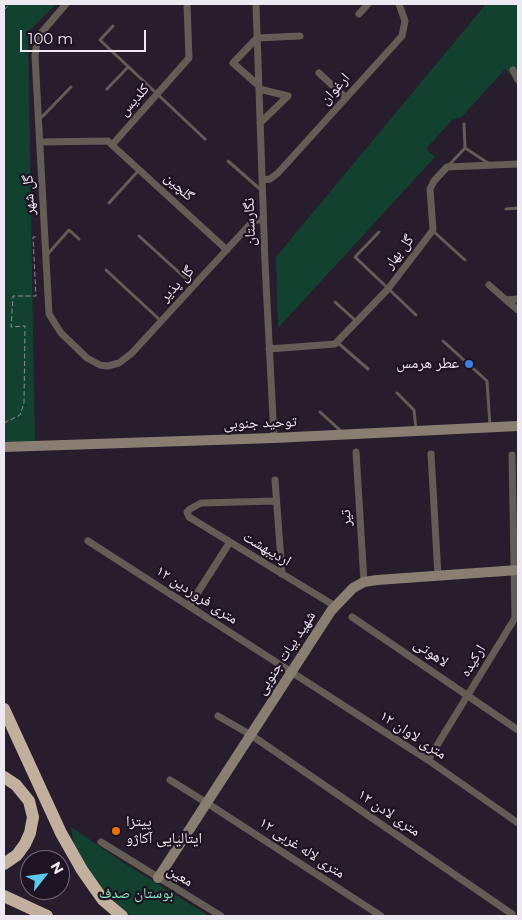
<!DOCTYPE html>
<html>
<head>
<meta charset="utf-8">
<style>
	body { margin:0 }
	#map { position:relative; width:522px; height:920px; overflow:hidden; background:#271d2d; font-family:Montserrat,sans-serif }
	canvas { display:block }
	.frame { position:absolute; inset:0; border:5px solid #eee8f3; pointer-events:none }
	.north { position:absolute; left:20px; top:850px; width:50px; height:50px; box-sizing:border-box; background:#1d1323; border:1px solid #716876; border-radius:50%; rotate:60deg; font-size:14px; font-weight:700; line-height:20px; text-align:center; color:#eee8f3 }
	.north::after { content:''; display:block; margin:auto; width:18px; height:22px; background:#5cc7e8; clip-path:polygon(50% 0,100% 100%,50% 72%,0 100%) }
	.scale { position:absolute; left:20px; top:30px; width:126px; height:22px; box-sizing:border-box; border:2px solid #eee8f3; border-top:0; padding-left:6px; font-size:15px; line-height:18px; white-space:nowrap; color:#eee8f3; -webkit-text-stroke:4px #1d1323; paint-order:stroke }
</style>
</head>
<body>
<div id="map">
<canvas width="522" height="920"></canvas>
<div class="frame"></div>
<div class="north">N</div>
<div class="scale">100 m</div>
</div>
<script>
const context = document.querySelector('canvas').getContext('2d');
context.lineJoin = 'round';
function fill(path, color) {
  context.fillStyle = color;
  context.fill(path, 'evenodd');
}
function toPath(rows) {
  const path = new Path2D();
  for (const r of rows) {
    path.moveTo(r[0], r[1]);
    for (let i = 2; i < r.length; i += 2) path.lineTo(r[i], r[i + 1]);
  }
  return path;
}
function trace(path, color, width, dash) {
  context.strokeStyle = color;
  context.lineWidth = width;
  context.lineCap = dash ? 'butt' : 'round';
  context.setLineDash(dash || []);
  context.stroke(path);
}
function write(font, color, halo, rows, align = 'center') {
  context.font = font + ' Montserrat,"Noto Naskh Arabic",sans-serif';
  context.lineWidth = 4.5;
  context.setLineDash([]);
  context.textBaseline = 'middle';
  context.strokeStyle = halo;
  context.fillStyle = color;
  for (const [text, x, y, turn = 0] of rows) {
    context.save();
    context.translate(x, y);
    context.rotate((+turn || 0) * Math.PI / 180);
    context.textAlign = isNaN(turn) ? turn : align;
    if (halo) context.strokeText(text, 0, 0);
    context.fillText(text, 0, 0);
    context.restore();
  }
}
fill(toPath([
	[4,4,56,4,28,32,35,445,4,445],
	[486,4,518,4,518,83,505,69,462,117,452,120,426,149,435,157,278,328,276,257],
	[71,827,121,861,209,916,131,916,99,888,74,848]
]), '#12422f');
trace(toPath([
	[4,10,10,4],
	[4,423,20,415,24,403,25,326,11,327,13,296,36,296,33,237,37,237]
]), '#8f8794', 1, [5, 2.5]);
trace(toPath([
	[113,26,100,40,205,139],
	[107,89,128,67],
	[40,119,71,87],
	[464,124,465,148,488,163],
	[228,161,261,190],
	[448,166,465,148],
	[109,203,139,170],
	[506,209,518,208],
	[433,231,465,260],
	[379,232,355,257,416,315],
	[139,236,194,286],
	[47,255,69,230,79,239],
	[106,270,161,321],
	[335,302,356,321],
	[443,341,487,381,490,426],
	[337,342,368,369],
	[397,393,414,410,416,430],
	[320,412,342,432]
]), '#645d55', 3);
trace(toPath([
	[66,4,42,32,37,42,35,56,49,314,61,333,87,358,100,365,108,366,119,363,132,353,253,221,263,219],
	[256,4,265,263,274,438],
	[359,14,368,4],
	[513,70,518,80],
	[319,73,346,98],
	[258,85,233,63,257,38,300,36],
	[259,89,288,96,260,123],
	[40,142,108,141,112,145,189,58,187,4],
	[112,145,227,250],
	[262,180,270,179,278,173,402,36,405,21,399,4],
	[489,285,506,300,518,299],
	[506,300,518,310],
	[269,349,335,344,388,289,433,230,430,189,434,181,447,167,518,164],
	[356,452,364,582],
	[431,454,438,576],
	[275,480,282,574],
	[276,501,201,503,190,509,187,512,189,517,335,606],
	[88,541,428,760,518,823],
	[189,606,230,542],
	[352,617,518,730],
	[218,716,251,735,512,914],
	[428,760,515,618,512,455],
	[170,780,207,803,381,916],
	[101,842,221,916]
]), '#645d55', 7);
trace(toPath([
	[4,447,274,438,518,426],
	[158,878,331,611,353,588,364,582,377,580,518,570]
]), '#8a7e72', 10);
trace(toPath([
	[4,709,61,833,82,870,103,900,122,916],
	[4,777,16,785,29,801,33,817,30,833,25,844,17,855,4,864],
	[4,896,47,916]
]), '#c2af9d', 12);
for (const [x, y, r, color] of [
	[469,364,5,"#3f7fe0"],
	[116,831,5,"#e8710a"]
]) {
  const dot = new Path2D();
  dot.arc(x, y, r, 0, 2 * Math.PI);
  context.fillStyle = color;
  context.fill(dot);
  trace(dot, '#1d1323', 2);
}
write('15px', '#eee8f3', '#1d1323', [
	["ارغوان",335,89,-48],
	["کلدیس",134,100,-48],
	["گلچین",179,187,43],
	["گل شهر",29,195,-93],
	["نگارستان",250,222,-92],
	["گل بهار",399,252,-52],
	["گل پذیر",177,284,-47],
	["توحید جنوبی",260,423,-2],
	["تیر",346,518,-93],
	["اردیبهشت",267,549,31],
	["۱۲ متری فروردین",197,595,33],
	["شهید بیات جنوبی",286,653,-57],
	["لاهوتی",431,653,34],
	["ارکیده",473,661,-58],
	["۱۲ متری لاوان",413,735,33],
	["۱۲ متری لادن",389,813,34],
	["۱۲ متری لاله غربی",302,848,33],
	["معین",180,876,31]
]);
write('15px', '#eee8f3', '#1d1323', [
	["عطر هرمس",459,364],
	["پیتزا",126,822,"left"],
	["ایتالیایی آکاژو",126,839,"left"]
], 'right');
write('15px', '#88ecbd', '#1d1323', [
	["بوستان صدف",136,894]
]);
</script>
</body>
</html>
